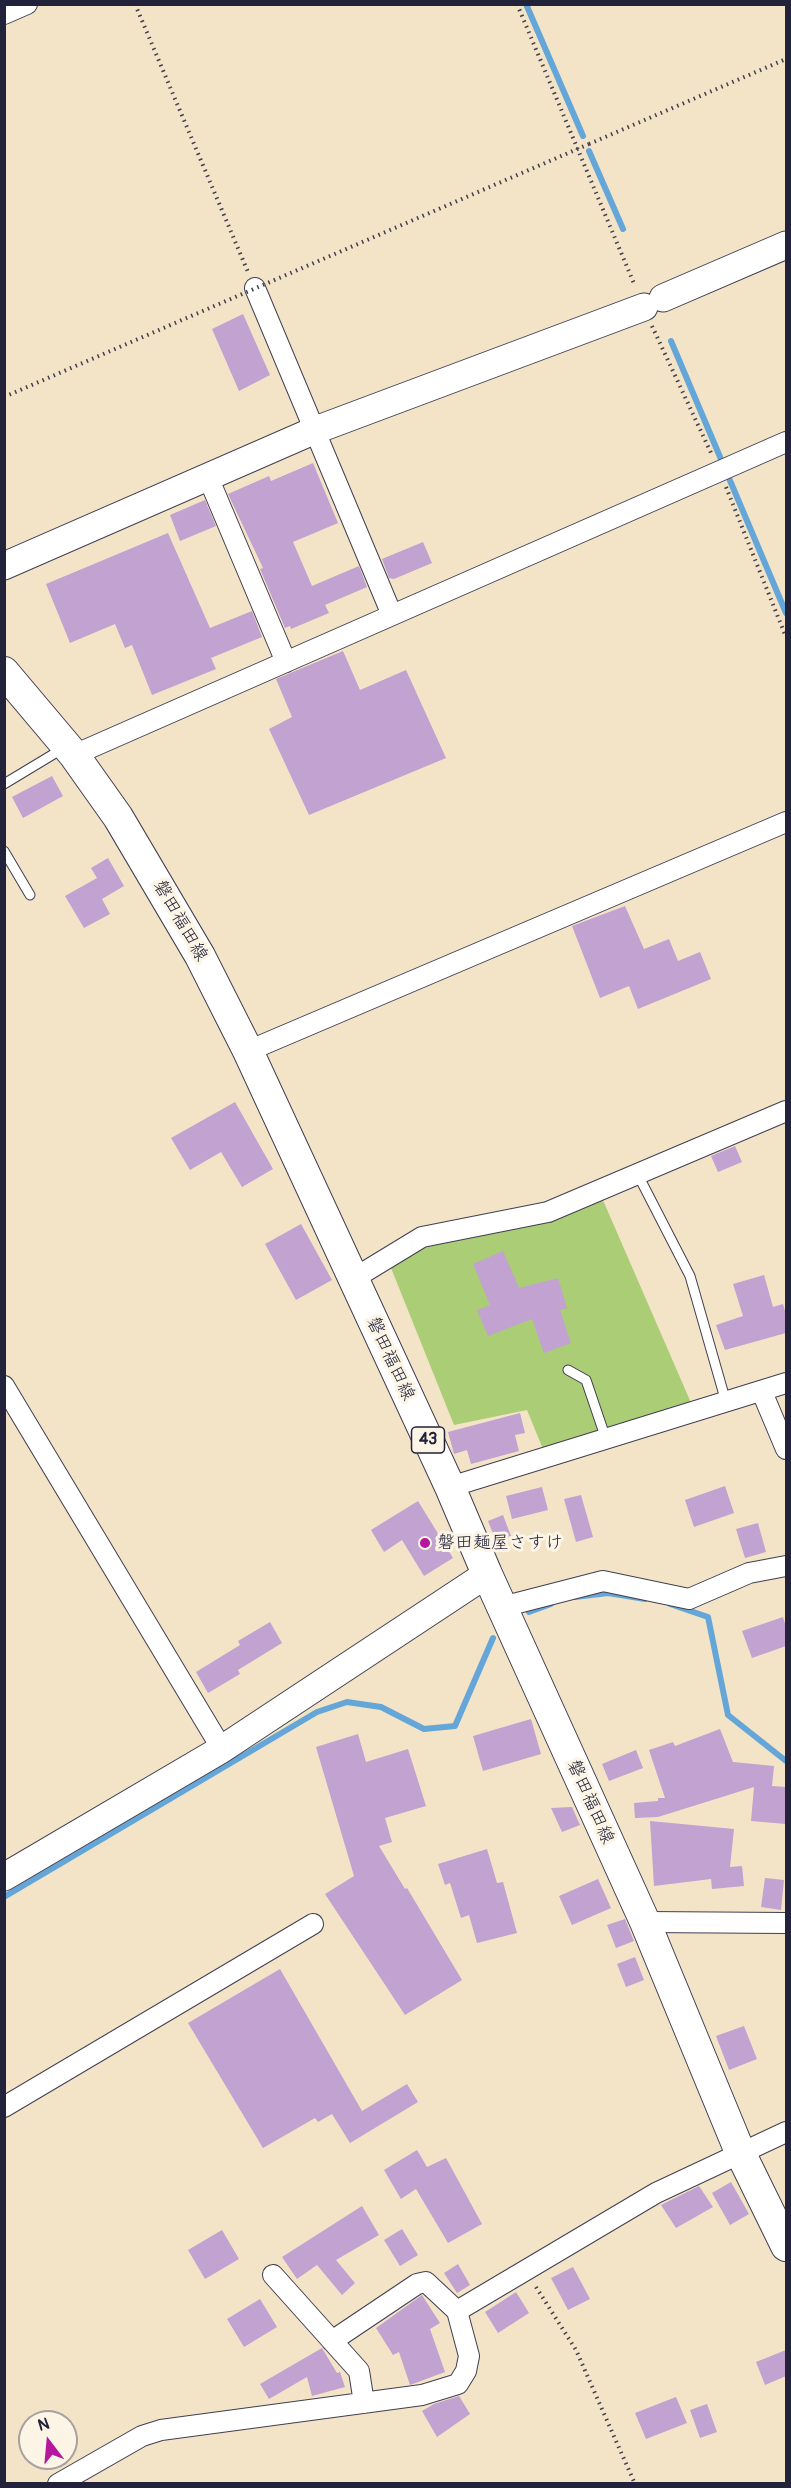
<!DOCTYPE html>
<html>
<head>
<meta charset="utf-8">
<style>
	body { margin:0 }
	#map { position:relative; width:791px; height:2488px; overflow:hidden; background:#f3e4c8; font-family:Pangolin,sans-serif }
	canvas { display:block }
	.frame { position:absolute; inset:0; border:6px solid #22223b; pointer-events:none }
	.north { position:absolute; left:18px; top:2410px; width:60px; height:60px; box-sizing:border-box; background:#fcf5e5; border:2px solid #a5a1a1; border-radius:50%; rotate:344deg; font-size:16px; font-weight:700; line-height:24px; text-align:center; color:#22223b }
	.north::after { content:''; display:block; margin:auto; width:21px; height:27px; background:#b5179e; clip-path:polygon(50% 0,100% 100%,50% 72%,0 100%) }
</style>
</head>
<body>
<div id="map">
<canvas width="791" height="2488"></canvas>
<div class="frame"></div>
<div class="north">N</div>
</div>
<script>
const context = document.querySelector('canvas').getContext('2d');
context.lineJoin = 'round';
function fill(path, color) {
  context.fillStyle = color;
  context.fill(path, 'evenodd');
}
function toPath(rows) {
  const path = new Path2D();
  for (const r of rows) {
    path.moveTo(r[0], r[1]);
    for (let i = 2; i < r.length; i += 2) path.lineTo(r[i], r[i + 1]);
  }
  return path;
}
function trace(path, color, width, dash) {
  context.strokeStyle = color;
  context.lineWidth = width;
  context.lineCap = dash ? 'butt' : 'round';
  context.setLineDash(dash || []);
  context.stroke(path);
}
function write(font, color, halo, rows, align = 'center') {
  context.font = font + ' Pangolin,"Klee One",sans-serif';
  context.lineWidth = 6;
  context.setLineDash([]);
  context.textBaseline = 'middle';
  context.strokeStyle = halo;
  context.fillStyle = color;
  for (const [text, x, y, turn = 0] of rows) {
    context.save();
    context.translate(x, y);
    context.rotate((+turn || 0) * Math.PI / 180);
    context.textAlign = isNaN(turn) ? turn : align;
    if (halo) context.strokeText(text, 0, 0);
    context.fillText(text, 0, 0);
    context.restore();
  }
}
fill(toPath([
	[599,1191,695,1412,543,1449,527,1410,454,1425,387,1258]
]), '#aacd76');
trace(toPath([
	[526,4,583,136],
	[589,151,623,229],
	[671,341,786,613],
	[575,1597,608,1593,645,1599],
	[670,1604,708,1617,728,1715,786,1761],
	[529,1612,551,1604],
	[4,1897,317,1712,347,1702,381,1707,424,1729,455,1726,493,1638]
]), '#65a6d9', 6);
fill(toPath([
	[243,314,270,375,239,391,212,329],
	[313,463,338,523,293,542,312,586,359,566,367,587,325,605,329,613,291,629,290,626,285,628,260,569,263,568,228,494,269,476,271,481],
	[205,500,216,526,180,541,170,515],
	[168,533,210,628,252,611,262,637,211,658,216,669,152,695,132,645,125,648,115,624,70,643,46,584],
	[423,542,432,563,394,579,389,578,382,559],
	[343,651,360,690,406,670,446,758,309,815,269,729,292,717,276,679],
	[52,776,63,796,23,818,12,797],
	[108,858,124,886,102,899,110,914,84,928,65,896,97,878,91,868],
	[625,906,644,949,669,939,678,961,700,952,711,979,638,1009,629,986,600,998,572,926],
	[235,1102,273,1169,242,1187,221,1152,190,1170,171,1138],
	[735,1146,742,1162,718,1172,711,1156],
	[301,1224,332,1280,296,1300,265,1244],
	[503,1251,519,1288,558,1278,567,1308,560,1310,571,1343,544,1353,532,1319,488,1336,477,1310,490,1305,473,1264],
	[764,1275,773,1307,783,1304,786,1314,786,1333,725,1350,716,1325,743,1316,733,1284],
	[520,1413,525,1433,515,1435,519,1451,471,1464,467,1450,454,1454,448,1432],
	[725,1486,734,1513,694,1527,685,1500],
	[542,1487,548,1510,512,1519,506,1496],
	[581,1495,593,1537,576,1542,564,1499],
	[418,1501,453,1558,424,1576,402,1540,384,1552,371,1530],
	[503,1515,511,1536,496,1541,488,1521],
	[758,1523,766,1552,745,1558,736,1529],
	[783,1617,786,1627,786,1646,752,1658,742,1631],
	[270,1622,282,1643,238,1670,240,1674,208,1693,196,1672,240,1645,238,1641],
	[531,1719,541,1754,483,1771,473,1736],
	[720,1729,733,1762,774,1766,772,1786,786,1787,786,1824,751,1821,754,1787,658,1817,635,1818,634,1803,658,1801,658,1798,665,1798,649,1750,673,1742,675,1746],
	[358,1734,366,1762,408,1749,426,1806,385,1818,392,1842,379,1846,405,1889,407,1888,462,1980,405,2015,325,1894,354,1876,316,1747],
	[636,1750,643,1768,609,1781,602,1764],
	[572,1807,580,1825,562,1832,551,1808],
	[650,1821,734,1829,730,1867,742,1866,744,1886,712,1889,711,1879,654,1886],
	[487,1849,497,1883,503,1882,517,1933,477,1943,469,1915,461,1918,450,1883,445,1885,438,1864],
	[765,1878,784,1880,781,1910,761,1907],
	[598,1879,611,1908,572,1925,559,1896],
	[625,1919,634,1941,616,1948,607,1925],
	[635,1957,644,1980,626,1987,617,1964],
	[280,1969,362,2111,407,2084,418,2102,350,2143,332,2114,318,2122,315,2118,263,2148,188,2023],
	[744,2026,757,2059,729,2070,716,2036],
	[417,2150,427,2167,446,2158,482,2224,448,2243,416,2189,401,2199,384,2170],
	[731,2182,749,2214,730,2225,712,2193],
	[699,2186,713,2207,676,2228,661,2205],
	[362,2206,379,2235,336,2260,355,2283,342,2295,317,2265,297,2279,282,2257],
	[402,2229,418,2255,400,2266,384,2240],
	[222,2230,239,2259,205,2279,188,2250],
	[458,2264,470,2285,457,2293,444,2273],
	[573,2267,590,2299,568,2310,551,2278],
	[516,2292,529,2313,498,2333,485,2312],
	[422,2295,440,2323,430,2329,445,2372,410,2385,399,2352,393,2355,376,2328],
	[260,2299,277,2327,244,2347,227,2319],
	[322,2348,337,2373,340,2372,345,2387,312,2396,307,2377,269,2399,260,2384],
	[786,2350,786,2376,765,2385,756,2362],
	[459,2396,470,2414,437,2437,422,2411,434,2404],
	[676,2397,687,2423,646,2439,635,2413],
	[707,2404,717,2432,700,2438,690,2410]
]), '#c1a2d1');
const lane = toPath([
	[4,784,62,749],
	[4,851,30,895],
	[638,1175,690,1276,726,1402],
	[568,1370,586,1380,606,1439]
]);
const street = toPath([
	[4,14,27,4],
	[255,288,392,615],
	[208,477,286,662],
	[74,755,786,442],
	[248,1051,786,822],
	[353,1279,422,1237,548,1212,786,1111],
	[4,1386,222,1749],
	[762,1392,786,1449],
	[450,1487,786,1383],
	[502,1607,603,1581,689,1599,749,1573,786,1566],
	[645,1922,786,1923],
	[4,2107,313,1924],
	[273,2275,359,2371,364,2403],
	[332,2341,417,2284,426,2282,457,2311],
	[58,2484,142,2436,161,2430,422,2395,458,2384,466,2371,469,2356,457,2311,656,2193,786,2132]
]);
const secondary = toPath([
	[663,298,786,245],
	[4,566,313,431,644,307],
	[4,1877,222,1749,487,1574]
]);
const primary = toPath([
	[4,672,74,755,118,817,200,956,248,1051,450,1487,487,1574,645,1922,740,2152,786,2246]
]);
trace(lane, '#413f50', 11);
trace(street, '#413f50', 22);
trace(secondary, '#413f50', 29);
trace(primary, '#413f50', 32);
trace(toPath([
	[135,4,248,272],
	[517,4,635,286],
	[589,144,786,59],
	[652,326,712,455],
	[726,487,786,637],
	[536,2287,576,2350,635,2484]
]), '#413f50', 4, [1.5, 4.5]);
trace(lane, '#fff', 9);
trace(street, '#fff', 20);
trace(secondary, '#fff', 27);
trace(primary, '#fff', 30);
trace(toPath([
	[4,397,589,144]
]), '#413f50', 4, [1.5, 4.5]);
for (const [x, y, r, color] of [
	[425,1543,6,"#b5179e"]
]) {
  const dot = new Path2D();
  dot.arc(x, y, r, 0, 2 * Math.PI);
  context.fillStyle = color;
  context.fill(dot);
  trace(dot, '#fcf5e5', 2);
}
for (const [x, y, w] of [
	[428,1440,33]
]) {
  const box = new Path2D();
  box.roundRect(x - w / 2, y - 13, w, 26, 4.5);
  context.fillStyle = '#fcf5e5';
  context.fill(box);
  trace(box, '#22223b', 1.5);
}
write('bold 16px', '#22223b', null, [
	["43",428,1440]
]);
write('18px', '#22223b', '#fcf5e5', [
	["磐田福田線",180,921,60],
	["磐田福田線",390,1359,65],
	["磐田福田線",590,1802,66]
]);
write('18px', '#22223b', '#fcf5e5', [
	["磐田麺屋さすけ",437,1543]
], 'left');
</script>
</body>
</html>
